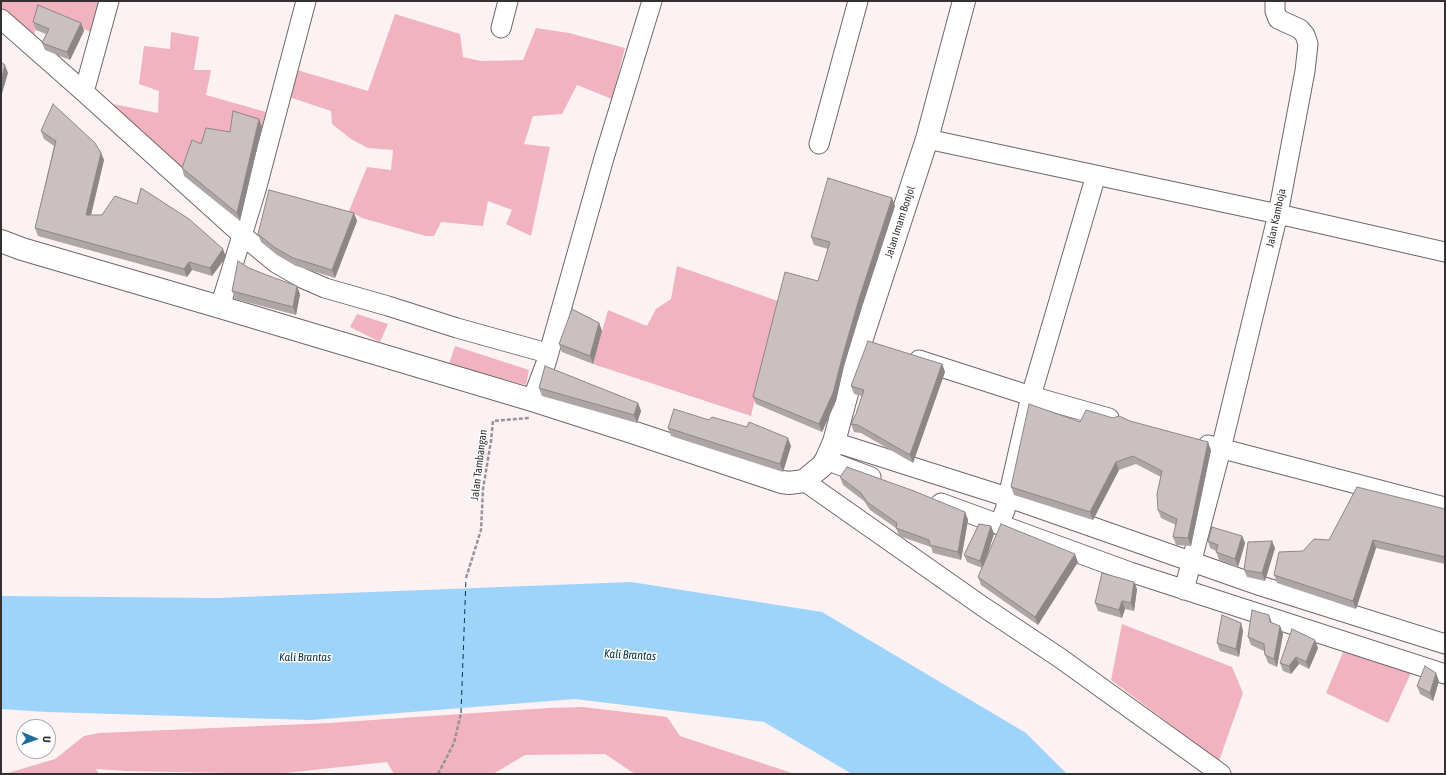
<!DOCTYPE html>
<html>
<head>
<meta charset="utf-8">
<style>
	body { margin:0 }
	#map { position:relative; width:1446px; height:775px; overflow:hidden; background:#fcf1f3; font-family:"Asap Condensed",sans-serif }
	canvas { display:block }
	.frame { position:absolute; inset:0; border:2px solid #343031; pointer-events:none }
	.north { position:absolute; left:16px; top:719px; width:40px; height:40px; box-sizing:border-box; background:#fff; border:1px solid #aeacad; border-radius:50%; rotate:92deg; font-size:11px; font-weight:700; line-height:16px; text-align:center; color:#343031 }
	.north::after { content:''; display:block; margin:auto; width:14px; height:18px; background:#1f6da0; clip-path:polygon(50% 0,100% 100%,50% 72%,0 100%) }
</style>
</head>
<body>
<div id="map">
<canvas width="1446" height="775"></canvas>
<div class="frame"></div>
<div class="north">U</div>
</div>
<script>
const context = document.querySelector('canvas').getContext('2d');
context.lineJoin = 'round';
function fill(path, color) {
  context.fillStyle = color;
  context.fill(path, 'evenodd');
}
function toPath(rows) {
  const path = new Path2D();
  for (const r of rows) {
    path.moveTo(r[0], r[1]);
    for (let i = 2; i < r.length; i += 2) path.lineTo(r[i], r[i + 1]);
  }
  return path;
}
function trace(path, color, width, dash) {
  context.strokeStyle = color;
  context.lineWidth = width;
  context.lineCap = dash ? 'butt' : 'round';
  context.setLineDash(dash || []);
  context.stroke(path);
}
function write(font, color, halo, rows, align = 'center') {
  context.font = font + ' "Asap Condensed",sans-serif';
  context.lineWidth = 3;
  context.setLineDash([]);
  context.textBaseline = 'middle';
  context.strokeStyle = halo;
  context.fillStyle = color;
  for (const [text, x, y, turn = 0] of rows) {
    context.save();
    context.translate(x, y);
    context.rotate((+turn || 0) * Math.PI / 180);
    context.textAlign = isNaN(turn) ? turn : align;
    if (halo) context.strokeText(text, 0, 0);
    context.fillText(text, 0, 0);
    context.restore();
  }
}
fill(toPath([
	[2,1,102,1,94,33,41,13,33,38,1,15],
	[395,14,460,34,463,57,481,61,523,60,536,28,569,33,625,48,612,99,577,85,562,114,533,116,524,144,550,147,531,236,506,224,512,210,488,201,483,226,441,222,434,236,426,236,362,218,349,211,367,167,391,170,393,150,368,148,351,139,332,124,331,111,289,97,297,70,368,91],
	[171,32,199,37,194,70,211,70,206,95,266,112,262,127,236,119,233,137,185,175,103,102,158,113,159,91,139,84,144,46,170,49],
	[677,266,778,301,751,416,593,364,608,310,647,326,656,309,671,299],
	[357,314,388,324,380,342,350,327],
	[455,346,529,370,526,385,449,364],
	[1122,624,1232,667,1243,693,1219,761,1111,680],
	[1344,650,1411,673,1388,723,1326,693],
	[583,707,667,717,680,736,795,774,635,774,605,754,525,755,493,774,394,774,387,762,276,774,126,771,96,769,99,774,4,774,55,759,84,736,99,733,329,723,548,708]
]), '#f1b3bf');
fill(toPath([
	[631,582,822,612,1026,733,1067,774,852,774,764,722,575,699,311,720,47,712,1,709,1,596,216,598]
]), '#9ed3fc');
trace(toPath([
	[461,713,466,578]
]), '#07324c', 1, [5, 4]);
const minor = toPath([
	[1,19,84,92,242,235,276,263,302,278,325,288,388,306,457,328,547,353],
	[501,28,508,1],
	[84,92,109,1],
	[927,139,1278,214,1445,252],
	[819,144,858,1],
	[220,307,256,190,306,1],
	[919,360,1031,396,1109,418],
	[532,400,546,363,604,158,652,1],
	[834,442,1007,497,1261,586,1445,644],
	[1208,445,1445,507],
	[826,460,871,477],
	[804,481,982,606,1060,658,1221,774],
	[941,503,1130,572,1445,674],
	[999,525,1005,510,1031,396,1096,175],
	[1184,590,1221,449,1278,214,1305,71,1308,44,1305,35,1300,29,1278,19,1275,11,1275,1]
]);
const major = toPath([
	[1,241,22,249,220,307,532,400,632,432,782,482,789,483,804,481,822,466,826,460,834,442,861,341,927,139,964,1]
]);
trace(minor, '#706768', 21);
trace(major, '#706768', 24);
trace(toPath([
	[466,578,481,530,483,489,491,441,493,421,529,418],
	[438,774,454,743,461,713]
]), '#9a9294', 2.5, [4, 2]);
trace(minor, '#fff', 19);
trace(major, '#fff', 22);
fill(toPath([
	[33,22,81,23,84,31,70,60,45,50,42,43,46,34,36,30],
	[262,127,240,221,184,176,182,168,201,144,230,132],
	[41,131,101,153,104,160,91,215,226,257,212,276,192,270,187,277,38,236,35,228,54,146,44,139],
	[892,198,895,206,862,307,844,366,836,401,822,432,756,404,753,397,818,281,828,249,814,245,811,237],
	[354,213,357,221,335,278,296,266,277,255,261,242,258,234],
	[249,268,300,294,296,315,235,299,232,291],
	[599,323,602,331,593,364,562,352,559,344],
	[942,364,945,372,913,463,861,433,854,432,851,424,856,414,862,396,854,394,851,386],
	[539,388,638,403,641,411,637,423,542,396],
	[1113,418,1130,421,1211,450,1191,546,1176,545,1173,537,1176,525,1161,518,1158,510,1161,477,1136,464,1119,470,1093,520,1014,495,1011,487,1080,422],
	[668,428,791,446,783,472,671,436],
	[840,477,965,512,968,520,961,560,933,553,931,547,899,536,896,528,870,510,864,501,843,485],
	[1445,509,1445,564,1376,548,1356,609,1277,583,1274,575,1303,551,1329,540],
	[991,526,994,534,987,556,1078,562,1038,625,981,585,978,577,982,568,967,562,964,555],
	[1242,536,1245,543,1238,567,1219,560,1216,551,1210,548,1208,541],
	[1275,548,1265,581,1247,577,1244,570],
	[1134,582,1137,589,1134,611,1125,609,1122,618,1098,611,1095,603],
	[1241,623,1243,631,1239,657,1220,651,1217,643],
	[1272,623,1280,626,1283,634,1277,667,1268,663,1265,655,1264,651,1251,645,1248,637],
	[1315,640,1318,648,1309,669,1299,664,1291,674,1283,671,1280,663],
	[1439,681,1433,701,1420,694,1417,686]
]), '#aea5a6');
fill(toPath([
	[81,23,84,31,70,60,67,52],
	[5,65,8,73,1,97,1,80],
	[259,119,262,127,240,221,237,213],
	[101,153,104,160,89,223,86,215],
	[892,198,895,206,862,307,844,366,836,401,822,432,819,424,842,358,859,299],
	[354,213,357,221,335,278,332,270],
	[223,249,226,257,212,276,210,268],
	[189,262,192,270,187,277,184,269],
	[297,286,300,294,296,315,293,307],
	[599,323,602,331,593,364,590,356],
	[942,364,945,372,913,463,910,455],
	[638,403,641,411,637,423,634,415],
	[788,438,791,446,783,472,780,464],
	[1208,442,1211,450,1191,546,1188,538],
	[1116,462,1119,470,1093,520,1090,512],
	[965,512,968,520,961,560,958,552],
	[991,526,994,534,983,568,980,561],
	[1242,536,1245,543,1238,567,1235,559],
	[1373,540,1376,548,1356,609,1353,601],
	[1272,541,1275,548,1265,581,1262,573],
	[1075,554,1078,562,1038,625,1035,617],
	[1134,582,1137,589,1134,611,1131,603],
	[1122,601,1125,609,1122,618,1119,610],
	[1269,615,1272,623,1270,622],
	[1241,623,1243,631,1239,657,1236,649],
	[1280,626,1283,634,1277,667,1274,659],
	[1315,640,1318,648,1309,669,1306,662],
	[1296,657,1299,664,1291,674,1289,666],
	[1436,673,1439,681,1433,701,1430,693]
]), '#8d8687');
const building = toPath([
	[38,5,81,23,67,52,42,43,49,29,33,22,38,5],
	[1,62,5,65,1,80,1,62],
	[53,104,95,143,101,153,86,215,102,215,115,196,137,204,141,188,189,219,223,249,210,268,189,262,184,269,35,228,56,141,41,131,53,104],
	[233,111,259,119,237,213,182,168,192,140,201,144,206,128,230,132,233,111],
	[828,178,892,198,859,299,842,358,833,393,819,424,753,397,785,272,818,281,830,242,811,237,828,178],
	[269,190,354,213,332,270,293,258,274,247,258,234,269,190],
	[238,261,249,268,269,276,297,286,293,307,232,291,238,261],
	[572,309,599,323,590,356,559,344,572,309],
	[868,341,942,364,910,455,858,425,851,424,856,414,864,390,851,386,868,341],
	[545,366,638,403,634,415,539,388,545,366],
	[1029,404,1080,422,1086,410,1113,418,1119,416,1130,421,1208,442,1188,538,1173,537,1177,519,1158,510,1157,494,1162,471,1133,456,1116,462,1090,512,1011,487,1029,404],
	[674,409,709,420,712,417,747,427,749,422,788,438,780,464,668,428,674,409],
	[847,467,914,491,965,512,958,552,930,545,929,540,896,528,897,523,867,502,861,493,840,477,847,467],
	[1357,487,1445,509,1445,557,1373,540,1353,601,1274,575,1279,552,1303,551,1314,539,1329,540,1357,487],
	[979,524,991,526,980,561,964,555,979,524],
	[1001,524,1075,554,1035,617,978,577,1001,524],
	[1212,527,1242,536,1235,559,1216,552,1218,545,1208,541,1212,527],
	[1272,541,1262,573,1244,570,1248,542,1272,541],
	[1102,573,1134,582,1131,603,1122,601,1119,610,1095,603,1102,573],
	[1252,610,1269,615,1270,622,1280,626,1274,659,1265,655,1264,644,1248,637,1252,610],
	[1222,615,1241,623,1236,649,1217,643,1222,615],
	[1292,629,1315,640,1306,662,1296,657,1289,666,1280,663,1292,629],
	[1425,666,1436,673,1430,693,1417,686,1425,666]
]);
fill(building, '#cac0c1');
trace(building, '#8d8687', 1);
write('11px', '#343031', '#fff', [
	["Jalan Kamboja",1276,218,-78],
	["Jalan Imam Bonjol",900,222,-72],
	["Jalan Tambangan",479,465,-83]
]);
write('italic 12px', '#07324c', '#fff', [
	["Kali Brantas",630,655,3],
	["Kali Brantas",305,657]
]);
</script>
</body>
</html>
